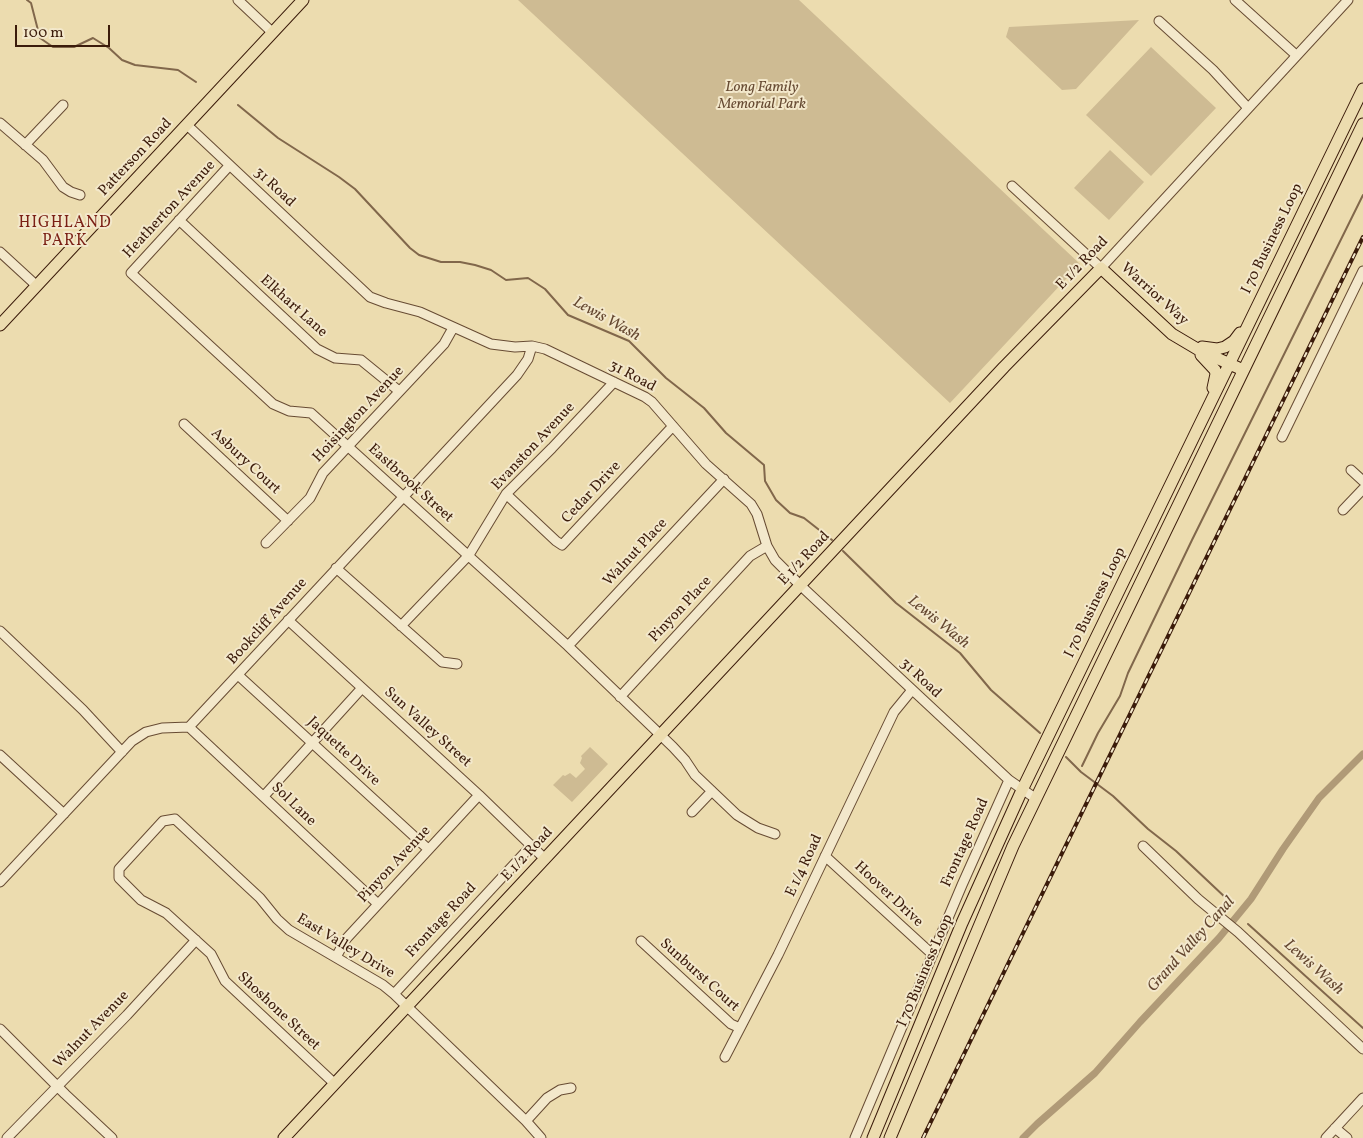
<!DOCTYPE html>
<html>
<head>
<meta charset="utf-8">
<style>
	body { margin:0 }
	#map { position:relative; width:1363px; height:1138px; overflow:hidden; background:#ecdcaf; font-family:Vollkorn,serif }
	canvas { display:block }
	.scale { position:absolute; left:15px; top:25px; width:95px; height:22px; box-sizing:border-box; border:2px solid #3b1b0a; border-top:0; padding-left:6px; font-size:15px; line-height:18px; white-space:nowrap; color:#3b1b0a; -webkit-text-stroke:4px #f3e8cb; paint-order:stroke }
</style>
</head>
<body>
<div id="map">
<canvas width="1363" height="1138"></canvas>
<div class="scale">100 m</div>
</div>
<script>
const context = document.querySelector('canvas').getContext('2d');
context.lineJoin = 'round';
function fill(path, color) {
  context.fillStyle = color;
  context.fill(path, 'evenodd');
}
function toPath(rows) {
  const path = new Path2D();
  for (const r of rows) {
    path.moveTo(r[0], r[1]);
    for (let i = 2; i < r.length; i += 2) path.lineTo(r[i], r[i + 1]);
  }
  return path;
}
function trace(path, color, width, dash) {
  context.strokeStyle = color;
  context.lineWidth = width;
  context.lineCap = dash ? 'butt' : 'round';
  context.setLineDash(dash || []);
  context.stroke(path);
}
function write(font, color, halo, rows, align = 'center') {
  context.font = font + ' Vollkorn,serif';
  context.lineWidth = 4;
  context.setLineDash([]);
  context.textBaseline = 'middle';
  context.strokeStyle = halo;
  context.fillStyle = color;
  for (const [text, x, y, turn = 0] of rows) {
    context.save();
    context.translate(x, y);
    context.rotate((+turn || 0) * Math.PI / 180);
    context.textAlign = isNaN(turn) ? turn : align;
    if (halo) context.strokeText(text, 0, 0);
    context.fillText(text, 0, 0);
    context.restore();
  }
}
fill(toPath([
	[518,0,799,0,1080,264,950,403],
	[1139,20,1076,89,1062,90,1006,37,1009,27],
	[1151,47,1216,108,1151,176,1086,115],
	[1110,150,1144,182,1109,220,1074,188],
	[590,747,608,764,572,802,553,785,563,775,565,776,570,773,576,778,585,769,580,763,582,758,581,756]
]), '#cebb93');
trace(toPath([
	[27,0,31,3,40,38,53,47,74,47,93,38,109,48,122,60,135,65,178,70,196,82],
	[238,105,278,138,339,177,355,189,410,248,419,255,441,262,460,262,475,265,491,270,506,280,528,278,545,289,568,315,629,341,666,378,704,408,726,433,764,465,765,481,776,500,790,513,804,518,832,540],
	[843,551,896,603,960,653,991,690,1040,733],
	[1066,757,1081,772,1113,796,1148,829,1176,851,1227,899],
	[1082,766,1098,733,1120,696,1128,673,1192,540,1363,195],
	[1248,924,1363,1028]
]), '#81674b', 2);
trace(toPath([
	[1023,1138,1037,1124,1095,1073,1140,1022,1219,938,1251,899,1283,849,1319,798,1363,754]
]), '#b09a77', 7);
const minor = toPath([
	[238,0,273,33],
	[1235,0,1296,55],
	[1159,21,1213,70,1248,108],
	[0,123,43,160,63,187,71,192,80,195],
	[187,125,370,297,386,303,420,312,491,344,515,347,532,346,545,349,645,397,652,402,706,464,751,504,757,514,767,546,775,560,800,585,1009,780,1035,798],
	[25,145,63,105],
	[229,166,131,273,273,404,289,411,311,413,568,646,673,747,685,760,695,775,737,815,758,828,775,834],
	[1012,186,1101,268,1348,0],
	[179,220,317,349,335,358,361,360,399,391],
	[0,252,37,286],
	[184,424,288,521],
	[1282,437,1363,271],
	[1351,470,1363,481],
	[506,494,556,541,562,545,673,426],
	[1343,510,1363,489],
	[266,543,310,498,323,473,444,344,453,328],
	[336,568,442,662,457,664],
	[288,620,479,795,545,859],
	[401,626,469,555,506,494,552,448,614,382],
	[0,631,83,710,122,752],
	[568,646,724,479],
	[238,675,428,849],
	[620,697,750,556,767,546],
	[189,727,378,904],
	[0,755,64,814],
	[264,796,362,688],
	[692,812,712,791],
	[1143,846,1198,899,1238,932,1363,1049],
	[825,856,932,954],
	[0,882,132,741,146,732,162,728,189,727,517,375,528,359,532,346],
	[641,941,731,1024,740,1028],
	[336,957,346,939,479,795],
	[394,994,532,845],
	[0,1029,65,1094,112,1138],
	[725,1057,778,955,894,712,912,690],
	[335,1084,225,981,211,954,166,913,141,900,119,878,119,869,163,821,175,819,260,898,277,919,289,930,383,985,394,994,526,1121,541,1138],
	[526,1121,547,1098,560,1090,571,1088],
	[1335,1128,1347,1138],
	[7,1138,127,1015,196,940],
	[855,1138,962,885,1009,780],
	[1326,1138,1363,1098]
]);
const major = toPath([
	[0,325,303,0],
	[1202,347,1217,349,1225,347,1234,341,1240,333],
	[1201,355,1215,370,1216,374,1213,388],
	[284,1138,1004,367,1101,268,1172,334,1199,350,1243,370],
	[873,1138,962,923,1022,790,1363,89],
	[890,1138,1013,846,1363,124]
]);
trace(minor, '#674b33', 11);
trace(major, '#3b1b0a', 13);
trace(minor, '#f3e8cb', 9);
trace(major, '#ecdcaf', 11);
const rail = toPath([
	[923,1138,1363,237]
]);
trace(rail, '#3b1b0a', 4);
trace(rail, '#f3e8cb', 2, [5.5]);
write('italic 15px', '#674b33', '#f3e8cb', [
	["Long Family",762,88],
	["Memorial Park",762,105]
]);
write('15px', '#3b1b0a', '#f3e8cb', [
	["Patterson Road",136,158,-47],
	["31 Road",274,188,43],
	["Heatherton Avenue",170,210,-47],
	["I 70 Business Loop",1273,239,-64],
	["E 1/2 Road",1083,264,-46],
	["Warrior Way",1154,295,42],
	["Elkhart Lane",293,307,42],
	["31 Road",632,377,28],
	["Hoisington Avenue",359,415,-47],
	["Evanston Avenue",534,447,-47],
	["Asbury Court",245,462,43],
	["Eastbrook Street",410,484,42],
	["Cedar Drive",592,493,-47],
	["Walnut Place",636,553,-47],
	["E 1/2 Road",805,559,-47],
	["I 70 Business Loop",1096,603,-64],
	["Pinyon Place",681,610,-47],
	["Bookcliff Avenue",268,622,-48],
	["31 Road",920,679,43],
	["Sun Valley Street",427,728,42],
	["Jaquette Drive",343,752,43],
	["Sol Lane",293,805,44],
	["Frontage Road",966,843,-66],
	["E 1/2 Road",528,855,-47],
	["Pinyon Avenue",395,865,-47],
	["E 1/4 Road",805,866,-65],
	["Hoover Drive",888,895,43],
	["Frontage Road",442,921,-47],
	["East Valley Drive",345,947,31],
	["I 70 Business Loop",926,971,-67],
	["Sunburst Court",699,976,42],
	["Shoshone Street",278,1012,43],
	["Walnut Avenue",92,1030,-46]
]);
context.letterSpacing = '1px';
write('16px', '#7a1f14', '#f3e8cb', [
	["HIGHLAND",65,224],
	["PARK",65,242]
]);
context.letterSpacing = '0px';
write('italic 16px', '#644730', '#f3e8cb', [
	["Lewis Wash",606,320,29],
	["Lewis Wash",938,623,39],
	["Grand Valley Canal",1192,945,-48],
	["Lewis Wash",1313,968,42]
]);
</script>
</body>
</html>
